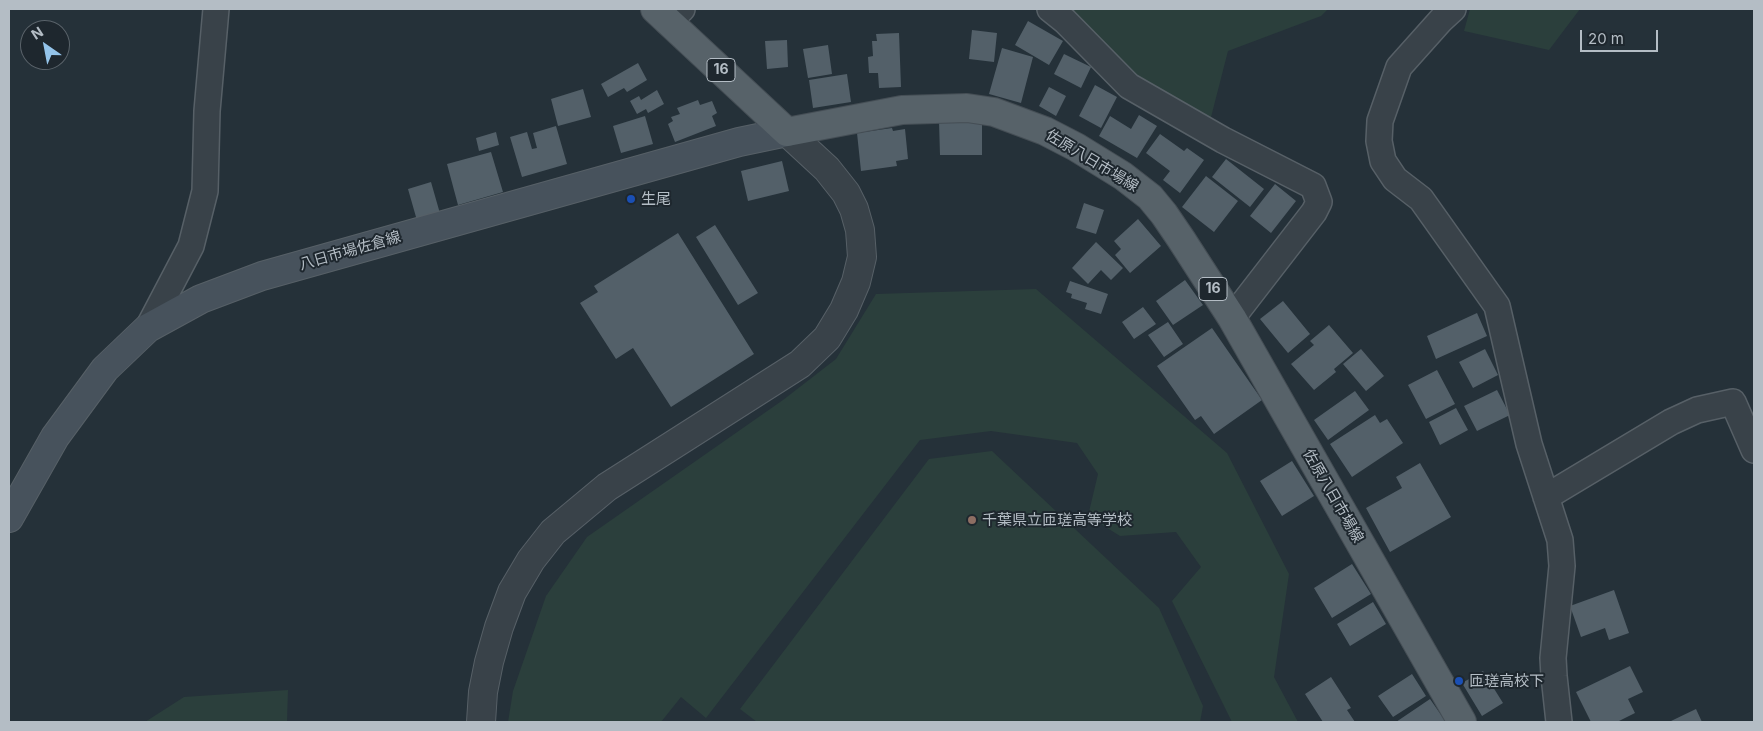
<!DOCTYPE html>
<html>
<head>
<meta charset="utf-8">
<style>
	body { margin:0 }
	#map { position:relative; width:1763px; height:731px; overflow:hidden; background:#253139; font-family:Inter,sans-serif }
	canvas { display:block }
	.frame { position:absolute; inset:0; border:10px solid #b4bdc5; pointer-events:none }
	.north { position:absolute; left:20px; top:20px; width:50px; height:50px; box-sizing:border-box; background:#1e272e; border:1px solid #5a636a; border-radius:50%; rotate:327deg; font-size:14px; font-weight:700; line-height:20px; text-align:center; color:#b4bdc5 }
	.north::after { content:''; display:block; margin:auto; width:18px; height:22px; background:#94c4ea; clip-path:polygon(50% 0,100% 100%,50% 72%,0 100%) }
	.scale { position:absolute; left:1580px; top:30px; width:78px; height:22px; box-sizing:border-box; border:2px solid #b4bdc5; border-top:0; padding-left:6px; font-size:15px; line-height:18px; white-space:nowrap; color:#b4bdc5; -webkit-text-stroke:4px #1e272e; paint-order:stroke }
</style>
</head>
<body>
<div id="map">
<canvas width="1763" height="731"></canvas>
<div class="frame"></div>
<div class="north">N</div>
<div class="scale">20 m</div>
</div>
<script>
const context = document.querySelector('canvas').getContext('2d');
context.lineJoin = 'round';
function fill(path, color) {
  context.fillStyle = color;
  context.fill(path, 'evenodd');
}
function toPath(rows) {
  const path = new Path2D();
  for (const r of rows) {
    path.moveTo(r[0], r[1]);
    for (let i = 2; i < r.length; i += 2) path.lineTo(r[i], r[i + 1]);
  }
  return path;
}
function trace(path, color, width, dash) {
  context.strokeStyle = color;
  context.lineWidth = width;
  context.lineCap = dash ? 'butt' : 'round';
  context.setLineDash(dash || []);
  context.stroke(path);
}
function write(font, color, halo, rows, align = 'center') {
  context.font = font + ' Inter,"Noto Sans JP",sans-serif';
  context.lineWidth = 4;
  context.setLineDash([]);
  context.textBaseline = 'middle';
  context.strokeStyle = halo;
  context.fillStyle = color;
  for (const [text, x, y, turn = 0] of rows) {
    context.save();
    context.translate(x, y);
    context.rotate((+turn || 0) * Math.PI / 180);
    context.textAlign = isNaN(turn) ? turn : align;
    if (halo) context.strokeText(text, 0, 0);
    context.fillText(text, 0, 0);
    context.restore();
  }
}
fill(toPath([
	[1069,9,1328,9,1321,16,1228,51,1209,125,1095,51],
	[1470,9,1580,9,1549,50,1464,31],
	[1036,289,1227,453,1289,574,1274,677,1298,722,1232,722,1172,601,1201,567,1176,532,1120,536,1088,516,1098,474,1077,443,991,431,920,440,706,718,681,697,661,722,508,722,513,691,546,596,587,537,783,400,836,359,876,294],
	[992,451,1159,608,1203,706,1200,722,757,722,740,709,929,459],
	[288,690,287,722,145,722,184,697]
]), '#2b3f3c');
fill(toPath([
	[1028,21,1063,41,1049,65,1015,45],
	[972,30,997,33,994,62,969,59],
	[899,33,901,87,879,88,878,73,869,73,868,57,873,56,872,41,877,41,876,34],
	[787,40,788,67,767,69,765,41],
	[828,45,832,74,808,78,803,49],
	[1002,48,1033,57,1021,103,989,94],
	[1064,54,1091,67,1081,88,1054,74],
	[638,63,647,80,627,92,624,88,608,97,601,84],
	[847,74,851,102,813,108,809,80],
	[1095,85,1117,97,1101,128,1079,116],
	[1049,87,1066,96,1056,116,1039,106],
	[583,89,591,117,558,126,551,99],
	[657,90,664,104,648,113,646,109,637,114,630,101,639,96,641,100],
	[698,100,700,105,712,101,717,113,712,116,716,126,675,142,668,124,673,121,671,117,680,114,677,108],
	[1139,115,1157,126,1137,158,1099,136,1110,116,1131,129],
	[645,116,653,144,621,153,613,126],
	[939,121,982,121,982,155,940,155],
	[556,126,567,164,522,177,510,137,527,132,532,149,537,148,533,133],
	[892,128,893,131,905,129,908,159,896,161,897,166,861,171,857,133],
	[496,132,499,145,479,151,476,138],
	[1160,134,1184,151,1187,148,1204,160,1180,193,1163,180,1170,171,1146,153],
	[491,152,503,192,458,205,447,164],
	[1226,159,1264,189,1250,207,1212,177],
	[782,161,789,191,748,201,741,171],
	[1206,176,1238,201,1214,232,1182,207],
	[431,182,441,217,418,224,408,189],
	[1275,184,1296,201,1271,233,1250,216],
	[1084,203,1104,210,1096,234,1076,228],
	[1138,219,1161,246,1130,273,1115,255,1121,249,1114,241],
	[715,225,758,293,738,305,696,237],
	[678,233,754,354,671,407,633,348,616,359,580,303,598,292,594,286],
	[1096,242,1123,268,1111,280,1101,270,1088,284,1072,268],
	[1185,280,1203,305,1173,325,1156,301],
	[1070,281,1108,294,1101,314,1085,309,1087,303,1071,298,1072,294,1066,292],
	[1283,301,1310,334,1288,353,1260,319],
	[1143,307,1156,324,1134,339,1122,322],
	[1477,313,1487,336,1436,359,1427,336],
	[1168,322,1183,344,1164,357,1148,335],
	[1329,325,1353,353,1334,369,1336,372,1314,390,1291,364,1314,345,1310,341],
	[1212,328,1262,400,1214,434,1201,416,1195,420,1157,366],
	[1361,349,1384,376,1366,391,1343,364],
	[1485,349,1498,375,1473,388,1459,362],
	[1437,370,1455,404,1426,419,1408,385],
	[1497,390,1510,415,1477,431,1464,406],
	[1355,391,1369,410,1328,440,1314,420],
	[1456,408,1468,430,1440,445,1429,422],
	[1375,415,1380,423,1387,419,1403,443,1352,477,1330,444],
	[1292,461,1314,496,1282,516,1260,481],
	[1420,463,1451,517,1390,552,1366,508,1402,488,1396,477],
	[1352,564,1371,594,1332,618,1314,588],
	[1614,590,1629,633,1609,640,1605,628,1581,637,1570,606],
	[1373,602,1386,624,1350,646,1337,624],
	[1630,666,1643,692,1628,699,1635,713,1617,722,1591,722,1576,692],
	[1483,671,1503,703,1482,716,1462,683],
	[1412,674,1426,696,1393,717,1378,696],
	[1331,677,1351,708,1347,710,1355,722,1331,722,1330,721,1323,722,1305,694],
	[1430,699,1446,722,1396,722],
	[1696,709,1702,722,1672,722,1671,721]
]), '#536069');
const minor = toPath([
	[1050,9,1065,21,1129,86,1223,140,1313,186,1319,202,1314,212,1232,318],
	[1453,9,1441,20,1399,67,1380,121,1379,141,1383,161,1395,179,1421,199,1497,306,1529,444,1560,540,1562,566,1553,658,1554,676,1559,722],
	[668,22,682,9],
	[148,328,191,246,205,191,207,111,216,9],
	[1546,497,1671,422,1697,410,1733,402,1754,450]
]);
const tertiary = toPath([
	[481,722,483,692,489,662,499,627,512,592,531,560,553,532,607,487,800,364,827,338,844,310,856,282,862,257,860,230,854,209,846,193,827,169,787,132]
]);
const secondary = toPath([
	[9,518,55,437,105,369,148,328,201,299,262,276,739,142,787,132]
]);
const primary = toPath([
	[655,9,787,132,902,110,967,108,994,112,1045,131,1076,147,1123,176,1150,197,1164,214,1181,239,1232,318,1462,722]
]);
trace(minor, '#576067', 28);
trace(tertiary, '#576067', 30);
trace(secondary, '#576067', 30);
trace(primary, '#454e55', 30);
trace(minor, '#394249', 25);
trace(tertiary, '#394249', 28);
trace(secondary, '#47525c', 28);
trace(primary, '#576269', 28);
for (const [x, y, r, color] of [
	[631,199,5,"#1a4fb4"],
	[972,520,5,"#8d6e63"],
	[1459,681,5,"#1a4fb4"]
]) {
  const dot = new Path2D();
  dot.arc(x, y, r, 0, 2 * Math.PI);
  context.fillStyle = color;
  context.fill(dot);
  trace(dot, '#1e272e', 2);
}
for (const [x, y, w] of [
	[721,70,28],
	[1213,289,28]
]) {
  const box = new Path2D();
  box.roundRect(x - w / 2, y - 11.5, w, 23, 4);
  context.fillStyle = '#1e272e';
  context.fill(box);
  trace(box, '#b4bdc5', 1);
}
write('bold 14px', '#b4bdc5', null, [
	["16",721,70],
	["16",1213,289]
]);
write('15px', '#b4bdc5', '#1e272e', [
	["佐原八日市場線",1092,161,31],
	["八日市場佐倉線",350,251,-16],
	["佐原八日市場線",1333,496,60]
]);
write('15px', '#b4bdc5', '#1e272e', [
	["生尾",641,199],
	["千葉県立匝瑳高等学校",982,520],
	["匝瑳高校下",1469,681]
], 'left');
</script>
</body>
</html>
